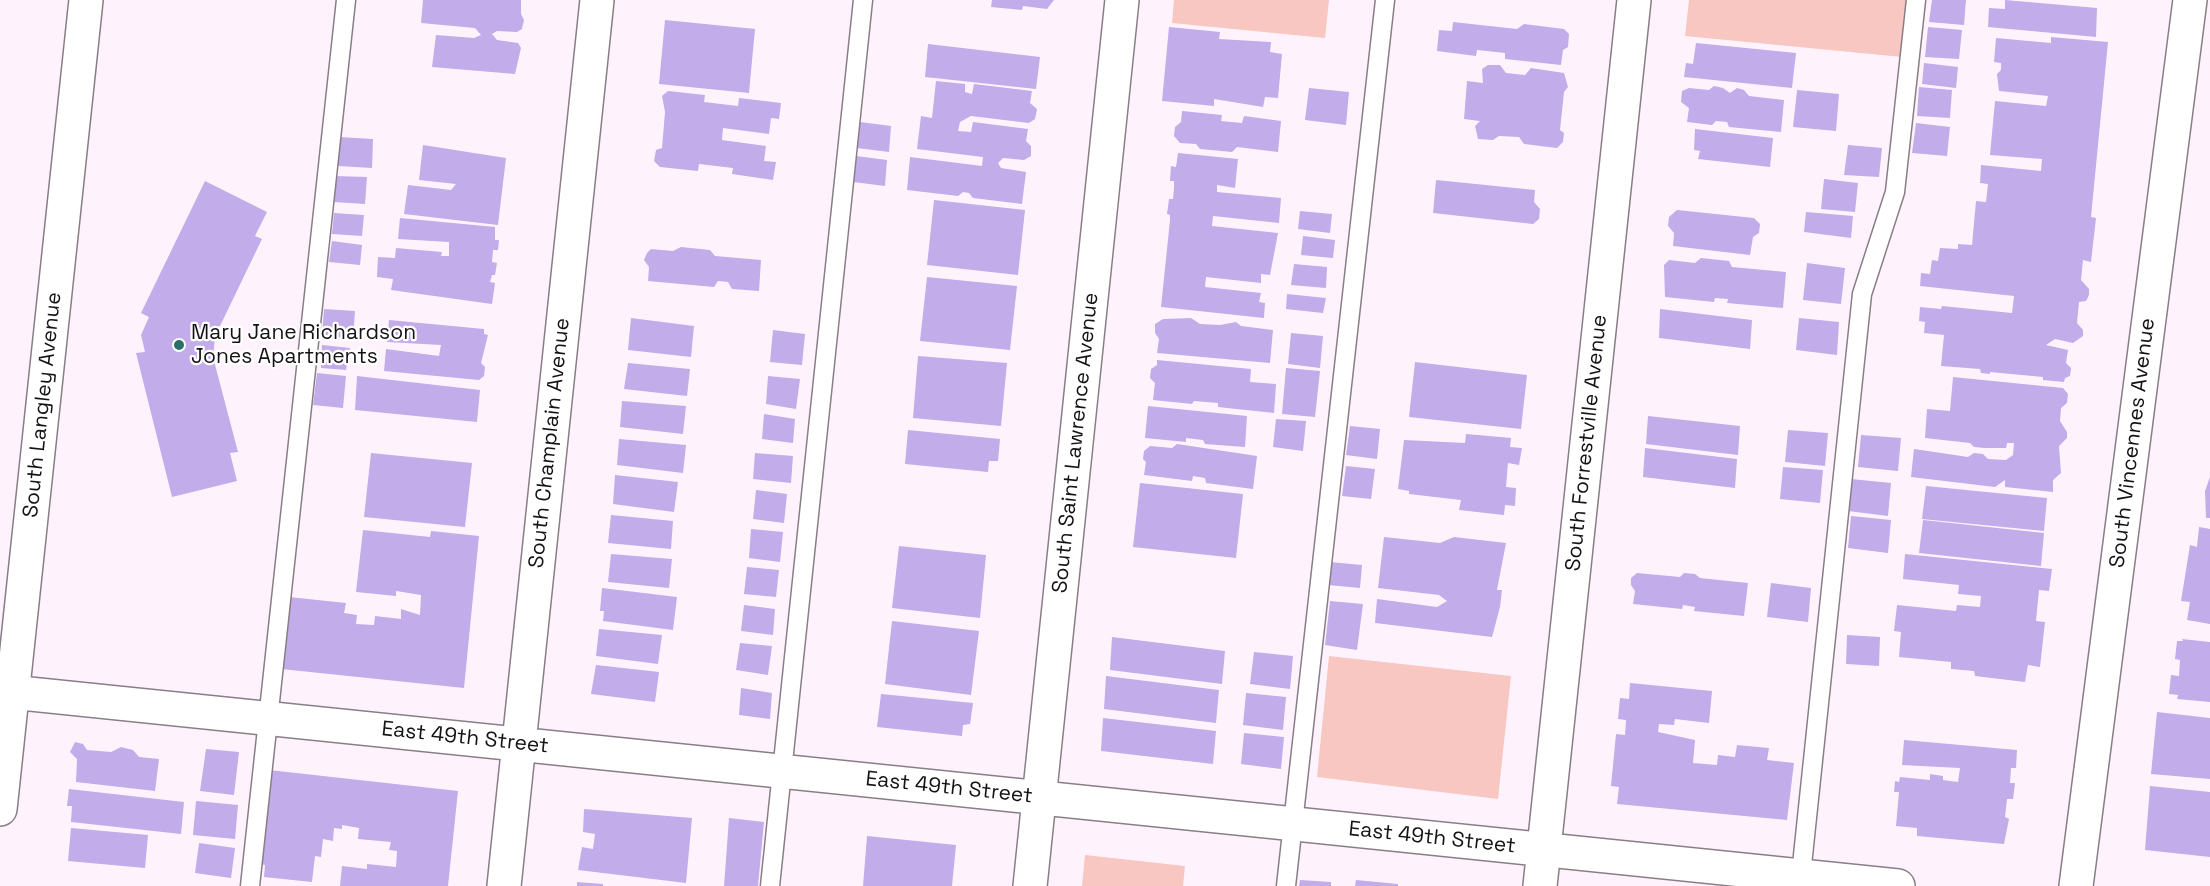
<!DOCTYPE html>
<html>
<head>
<meta charset="utf-8">
<style>
	body { margin:0 }
	canvas { display:block; background:#fef3fd }
</style>
</head>
<body>
<canvas width="2210" height="886"></canvas>
<script>
const context = document.querySelector('canvas').getContext('2d');
context.lineJoin = 'round';
function fill(path, color) {
  context.fillStyle = color;
  context.fill(path, 'evenodd');
}
function toPath(rows) {
  const path = new Path2D();
  for (const r of rows) {
    path.moveTo(r[0], r[1]);
    for (let i = 2; i < r.length; i += 2) path.lineTo(r[i], r[i + 1]);
  }
  return path;
}
function trace(path, color, width, dash) {
  context.strokeStyle = color;
  context.lineWidth = width;
  context.lineCap = dash ? 'butt' : 'round';
  context.setLineDash(dash || []);
  context.stroke(path);
}
function write(font, color, halo, rows, align = 'center') {
  context.font = font + ' "Space Grotesk",sans-serif';
  context.lineWidth = 4.5;
  context.setLineDash([]);
  context.textBaseline = 'middle';
  context.strokeStyle = halo;
  context.fillStyle = color;
  for (const [text, x, y, turn = 0] of rows) {
    context.save();
    context.translate(x, y);
    context.rotate((+turn || 0) * Math.PI / 180);
    context.textAlign = isNaN(turn) ? turn : align;
    if (halo) context.strokeText(text, 0, 0);
    context.fillText(text, 0, 0);
    context.restore();
  }
}
fill(toPath([
	[1174,0,1329,0,1325,38,1172,23],
	[1689,0,1907,0,1902,57,1685,36],
	[1329,656,1511,676,1498,799,1317,777],
	[1085,855,1185,866,1183,886,1082,886]
]), '#f8c7c1');
fill(toPath([
	[423,0,521,0,521,14,524,20,522,29,517,32,497,31,492,34,497,40,518,43,521,48,515,74,432,67,436,35,474,38,481,35,475,28,421,23],
	[992,0,1054,0,1047,9,1023,6,1022,10,991,7],
	[1932,0,1966,0,1964,25,1929,22],
	[2005,0,2097,8,2096,37,1988,27,1989,8,2005,9],
	[665,20,755,29,749,93,659,84],
	[1453,22,1517,29,1524,24,1564,29,1569,34,1568,47,1563,50,1561,65,1505,59,1505,53,1477,50,1476,56,1437,51,1439,30,1452,31],
	[1169,27,1220,32,1219,39,1271,42,1270,52,1282,54,1278,98,1265,97,1263,107,1214,99,1214,106,1162,101],
	[1928,27,1962,30,1959,59,1925,57],
	[2051,37,2108,42,2091,217,2096,218,2091,262,2083,260,2081,280,2089,289,2089,295,2086,301,2079,302,2077,323,2083,330,2083,336,2073,343,2055,339,2046,345,2068,350,2066,363,2071,368,2070,376,2065,378,2064,382,2043,380,2043,377,1990,372,1990,374,1981,373,1980,369,1941,366,1944,335,1924,333,1925,322,1919,321,1920,307,1941,309,1942,306,2012,313,2014,296,1920,286,1921,273,1930,274,1932,260,1938,261,1940,248,1958,249,1958,244,1972,245,1976,201,1986,202,1988,184,1980,183,1981,165,2041,171,2042,159,1990,155,1995,101,2046,106,2048,96,1999,91,1997,74,2001,70,2001,63,1994,62,1996,38,2051,43],
	[1696,43,1796,53,1792,88,1684,77,1686,63,1693,64],
	[928,44,1040,57,1036,89,925,77],
	[1924,63,1958,67,1956,88,1922,84],
	[1488,65,1500,65,1506,73,1525,75,1531,68,1564,73,1568,87,1564,92,1560,130,1564,133,1563,142,1557,148,1524,144,1519,137,1499,136,1493,140,1478,139,1475,126,1480,121,1464,119,1467,81,1483,83,1482,69],
	[936,81,965,84,965,92,972,94,974,84,1032,91,1030,103,1037,109,1035,119,1029,123,971,116,960,122,958,131,971,132,973,122,1028,129,1026,141,1031,146,1031,156,1024,160,1003,158,998,163,1001,168,1026,172,1022,204,973,198,969,193,963,192,958,196,907,190,910,157,982,166,983,157,917,149,921,116,932,118],
	[1714,86,1723,88,1730,93,1737,88,1744,90,1749,96,1784,100,1781,132,1729,127,1727,122,1716,121,1712,125,1687,122,1689,108,1681,102,1682,91,1689,88,1709,90],
	[1919,87,1952,90,1950,118,1917,116],
	[1309,88,1349,92,1346,125,1305,120],
	[1797,90,1839,94,1836,131,1793,127],
	[668,91,705,95,704,102,738,106,739,98,781,103,779,119,771,118,769,134,723,128,722,140,766,146,764,161,776,162,773,180,732,174,733,168,699,164,698,171,660,167,654,161,656,150,662,148,665,112,662,96],
	[1182,111,1222,115,1221,121,1242,123,1244,116,1281,121,1278,152,1237,147,1232,152,1200,149,1196,144,1180,143,1174,136,1175,127,1181,122],
	[860,122,891,126,889,152,857,148],
	[1916,123,1950,127,1947,156,1912,153],
	[1695,129,1773,138,1770,167,1698,159,1700,151,1694,150],
	[339,137,373,139,372,168,338,166],
	[423,145,506,158,498,225,404,214,408,185,451,190,456,184,419,180],
	[1848,145,1882,148,1879,177,1844,175],
	[1178,153,1238,159,1235,188,1217,185,1217,192,1281,198,1279,223,1213,216,1212,226,1278,233,1270,275,1261,274,1261,283,1206,277,1205,287,1261,293,1259,302,1265,303,1264,318,1161,307,1170,220,1170,215,1167,214,1169,199,1173,199,1174,188,1174,181,1170,181,1171,166,1176,167],
	[856,156,887,160,885,186,853,182],
	[335,176,367,177,365,204,334,202],
	[1824,179,1858,183,1855,212,1821,209],
	[1436,180,1535,190,1534,202,1540,209,1539,219,1533,224,1433,213],
	[205,181,267,212,255,236,262,239,220,326,216,327,213,357,238,452,230,453,237,481,172,497,136,353,145,352,141,335,149,317,141,313],
	[934,200,1025,210,1018,275,927,265],
	[1677,210,1754,218,1760,224,1759,233,1753,237,1750,255,1673,246,1674,233,1668,226,1669,217],
	[1300,211,1332,214,1330,233,1298,229],
	[1806,212,1853,216,1851,238,1804,232],
	[334,213,364,215,362,236,332,234],
	[400,218,495,227,495,240,499,240,498,250,493,250,492,262,497,263,495,275,492,275,490,282,495,283,492,304,391,290,393,279,377,277,378,257,395,258,396,248,442,252,441,256,449,256,449,242,398,239],
	[1303,236,1335,240,1333,258,1301,255],
	[332,241,362,245,360,265,329,262],
	[681,247,710,250,715,256,761,260,759,291,732,289,728,282,718,281,714,287,648,281,649,267,644,260,647,253,651,249,673,251],
	[1701,258,1729,261,1732,267,1786,272,1783,308,1727,303,1728,299,1715,298,1714,302,1665,297,1664,265,1669,260,1695,263],
	[1807,263,1845,268,1841,304,1803,300],
	[1294,264,1327,267,1326,288,1291,285],
	[927,277,1017,286,1010,350,920,341],
	[1287,294,1326,298,1323,313,1286,309],
	[324,309,355,311,353,338,322,336],
	[1660,309,1752,320,1750,349,1659,338],
	[631,318,694,326,691,357,628,350],
	[1191,318,1200,324,1220,325,1236,322,1241,326,1273,330,1270,363,1157,353,1159,339,1155,333,1155,324,1163,319],
	[1799,318,1839,322,1837,355,1796,350],
	[389,320,484,329,484,334,488,335,481,363,485,367,484,376,479,380,384,371,386,349,439,356,441,345,387,342],
	[773,330,805,334,802,365,770,362],
	[1291,333,1323,336,1320,368,1288,364],
	[322,345,350,348,346,370,321,368],
	[918,356,1007,363,1001,426,913,418],
	[1157,360,1251,369,1250,382,1276,384,1274,413,1218,407,1218,403,1194,401,1192,404,1153,400,1155,383,1150,378,1151,369,1157,365],
	[1415,362,1527,375,1521,429,1409,417],
	[628,363,690,369,687,396,624,389],
	[1286,368,1320,371,1315,417,1282,414],
	[317,373,346,376,343,408,313,405],
	[357,376,480,390,477,422,355,410],
	[768,376,800,379,796,409,766,404],
	[1953,377,2063,388,2068,394,2067,403,2061,408,2060,421,2067,432,2067,438,2059,446,2061,473,2053,480,2053,492,2005,487,2005,480,1995,487,1911,477,1914,449,1968,457,1974,453,1983,454,1988,459,2006,460,2013,455,2014,443,2007,443,2006,448,1985,448,1974,447,1970,443,1925,438,1927,409,1950,411],
	[622,401,686,406,683,434,620,427],
	[1148,406,1247,416,1245,447,1205,444,1203,440,1186,438,1186,442,1145,438],
	[764,414,795,419,793,443,762,439],
	[1648,416,1740,426,1738,455,1646,444],
	[1276,419,1306,421,1303,451,1273,447],
	[1350,426,1380,429,1377,459,1346,455],
	[908,430,1000,439,998,461,989,461,988,472,905,464],
	[1788,430,1828,433,1825,466,1785,462],
	[1466,434,1511,438,1510,447,1522,448,1519,465,1508,463,1506,487,1516,488,1515,506,1505,505,1504,515,1459,510,1461,500,1409,494,1409,491,1398,489,1404,440,1465,443],
	[1861,435,1901,438,1898,471,1858,467],
	[619,439,686,445,683,473,617,465],
	[1177,444,1257,456,1253,489,1206,483,1205,478,1193,476,1192,481,1144,475,1146,462,1143,459,1144,451,1150,446,1172,448],
	[1645,448,1737,459,1735,488,1643,477],
	[371,453,472,463,465,527,364,517],
	[755,453,793,456,791,483,753,479],
	[1346,466,1375,469,1371,499,1342,496],
	[1783,467,1823,470,1820,503,1780,499],
	[615,475,678,482,674,512,613,504],
	[2210,477,2210,518,2206,518,2205,491],
	[1851,479,1891,483,1888,516,1848,511],
	[1140,483,1243,494,1236,558,1133,547],
	[1926,486,2047,498,2044,531,1922,519],
	[756,490,787,494,784,523,753,519],
	[611,515,673,521,671,549,608,543],
	[1851,516,1891,520,1888,553,1848,548],
	[1923,520,2044,533,2041,566,1919,553],
	[2199,527,2210,529,2210,624,2187,620,2190,602,2181,601,2190,545,2197,547],
	[751,529,783,532,780,562,749,558],
	[363,530,430,537,431,531,479,536,464,688,281,669,289,597,346,603,344,613,357,615,356,624,374,625,375,616,401,619,401,609,420,615,421,595,396,591,396,596,356,592],
	[1384,537,1440,543,1454,537,1506,543,1497,590,1502,590,1500,607,1492,637,1375,623,1377,599,1437,607,1447,601,1439,595,1378,588],
	[899,546,986,555,980,618,892,608],
	[611,554,672,559,669,588,608,582],
	[1905,554,2052,569,2049,591,2039,590,2036,621,2045,622,2040,667,2028,665,2025,682,1975,676,1974,671,1951,669,1951,662,1899,657,1901,632,1894,631,1897,605,1956,611,1957,605,1980,607,1981,596,1958,594,1959,585,1903,579],
	[1330,562,1362,565,1360,588,1328,585],
	[747,567,779,570,776,597,744,594],
	[1637,573,1680,577,1684,573,1695,574,1700,578,1748,583,1744,616,1694,611,1695,607,1683,605,1682,609,1633,604,1635,591,1631,585,1631,578],
	[1771,583,1811,588,1808,622,1767,617],
	[602,588,677,597,673,630,603,621,604,611,600,611],
	[1330,601,1363,604,1357,650,1325,645],
	[744,605,775,609,773,635,741,631],
	[892,621,979,631,971,695,885,684],
	[599,629,662,635,658,664,596,656],
	[1847,635,1880,637,1879,666,1846,664],
	[1112,637,1225,651,1222,684,1110,670],
	[2182,639,2210,642,2210,702,2177,699,2178,695,2169,694,2171,675,2179,676,2180,660,2175,659,2177,641,2183,641],
	[740,643,772,646,768,675,736,670],
	[1254,652,1293,656,1290,689,1250,684],
	[596,665,659,672,655,702,591,694],
	[1106,676,1219,690,1216,723,1104,709],
	[1630,683,1712,691,1709,723,1675,719,1674,725,1659,724,1658,732,1695,740,1693,763,1717,765,1718,755,1735,757,1737,745,1769,748,1767,760,1794,763,1787,820,1617,804,1619,787,1611,786,1616,734,1625,735,1626,720,1618,719,1620,698,1629,699],
	[741,688,772,693,770,719,739,715],
	[1246,693,1286,697,1283,730,1243,725],
	[881,694,973,703,970,724,963,725,962,736,877,727],
	[2157,712,2210,718,2210,779,2151,774],
	[1103,718,1216,731,1213,764,1101,751],
	[1244,733,1284,737,1281,769,1241,764],
	[1904,740,2017,750,2016,768,2011,768,2010,783,2015,783,2013,799,2007,799,2005,817,2009,819,2004,844,1917,836,1917,828,1896,826,1899,792,1894,792,1895,781,1899,782,1900,777,1930,780,1930,774,1943,776,1943,780,1958,782,1960,768,1902,765],
	[75,742,83,744,87,750,111,752,121,747,133,750,139,757,159,759,155,791,76,782,77,759,70,752],
	[206,749,239,752,234,795,200,791],
	[269,770,458,791,448,886,340,886,342,866,367,869,367,864,396,867,397,851,389,850,391,842,358,839,359,828,342,825,342,829,334,828,333,841,323,839,321,857,315,856,312,882,264,877,265,865,259,864],
	[2150,786,2210,792,2210,857,2145,850],
	[69,789,184,802,181,834,71,822,72,806,67,806],
	[196,801,238,805,235,839,193,835],
	[584,809,692,818,686,883,578,870,582,847,593,849,595,834,583,832],
	[729,818,764,822,758,886,724,886],
	[71,828,148,835,145,868,68,861],
	[867,836,956,845,952,886,863,886],
	[199,843,235,848,231,878,195,873],
	[1300,880,1331,882,1331,886,1299,886],
	[1356,880,1398,884,1398,886,1355,886],
	[577,882,603,884,603,886,577,886]
]), '#c2ace9');
const lane = toPath([
	[1800,884,1862,294,1895,192,1916,0],
	[250,886,346,0],
	[770,886,863,0],
	[1286,886,1385,0]
]);
const street = toPath([
	[0,691,1898,886],
	[0,809,86,0],
	[504,886,597,0],
	[1030,886,1122,0],
	[1540,886,1634,0],
	[2076,886,2190,0]
]);
trace(lane, '#897e87', 21);
trace(street, '#897e87', 36);
trace(lane, '#fff', 18);
trace(street, '#fff', 33);
for (const [x, y, r, color] of [
	[179,345,6,"#287069"]
]) {
  const dot = new Path2D();
  dot.arc(x, y, r, 0, 2 * Math.PI);
  context.fillStyle = color;
  context.fill(dot);
  trace(dot, '#fff', 2);
}
write('21px', '#151215', '#fff', [
	["Mary Jane Richardson",191,333],
	["Jones Apartments",191,357]
], 'left');
write('21px', '#151215', '#fff', [
	["South Langley Avenue",43,405,-84],
	["South Champlain Avenue",550,443,-84],
	["South Saint Lawrence Avenue",1076,443,-84],
	["South Forrestville Avenue",1587,443,-84],
	["South Vincennes Avenue",2133,443,-83],
	["East 49th Street",465,738,6],
	["East 49th Street",949,788,6],
	["East 49th Street",1432,838,6]
]);
</script>
</body>
</html>
